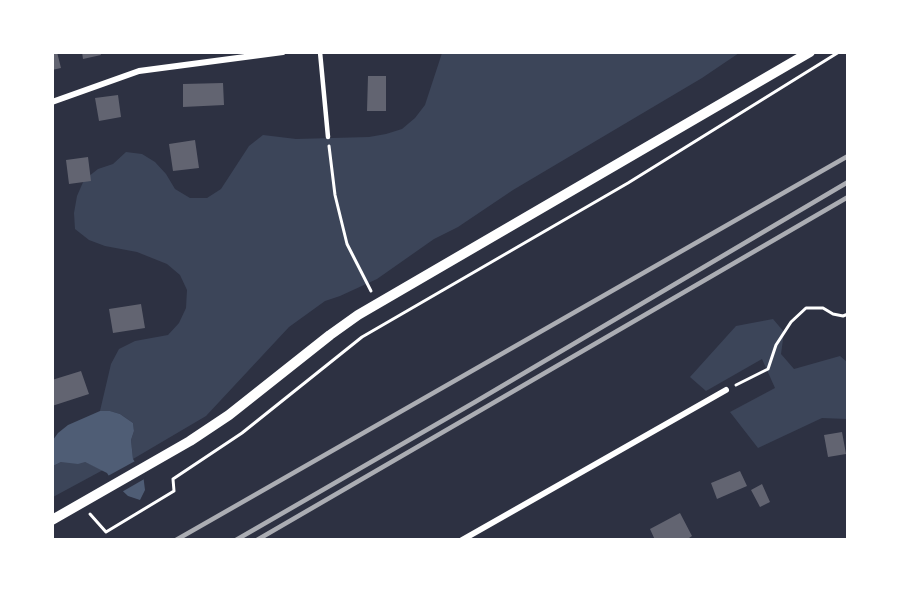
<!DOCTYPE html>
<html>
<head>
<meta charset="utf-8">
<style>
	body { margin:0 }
	#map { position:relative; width:900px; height:592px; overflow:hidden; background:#2d3142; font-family:Mulish,sans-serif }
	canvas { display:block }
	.frame { position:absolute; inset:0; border:54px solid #fff; pointer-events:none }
</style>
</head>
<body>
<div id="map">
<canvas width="900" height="592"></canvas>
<div class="frame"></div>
</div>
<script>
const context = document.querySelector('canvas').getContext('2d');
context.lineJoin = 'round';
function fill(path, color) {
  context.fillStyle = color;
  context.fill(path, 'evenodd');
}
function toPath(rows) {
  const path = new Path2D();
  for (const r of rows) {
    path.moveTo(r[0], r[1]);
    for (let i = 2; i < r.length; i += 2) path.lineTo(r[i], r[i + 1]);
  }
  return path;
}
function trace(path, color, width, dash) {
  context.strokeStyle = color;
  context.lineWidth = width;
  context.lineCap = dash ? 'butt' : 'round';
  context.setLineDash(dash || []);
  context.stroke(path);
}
fill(toPath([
	[442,53,739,53,702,78,513,190,458,227,434,239,377,279,340,296,325,301,289,327,206,416,133,459,131,440,134,431,133,423,120,414,110,411,100,411,111,364,119,349,135,341,168,335,179,323,186,308,187,290,180,275,167,264,137,252,105,246,89,240,75,229,74,213,77,196,84,180,98,169,113,164,126,152,142,154,155,162,166,174,175,189,190,198,207,198,221,189,249,146,263,135,296,139,369,137,386,134,402,129,415,118,425,105],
	[773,319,784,332,781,354,794,369,840,356,847,362,847,419,822,418,758,448,730,412,775,388,762,359,706,391,690,377,736,326],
	[61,462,85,462,103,470,53,497,53,466]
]), '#3c4559');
fill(toPath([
	[100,411,110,411,120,414,133,423,134,431,131,440,133,459,143,474,145,490,140,500,128,496,112,481,107,473,85,462,78,464,61,462,53,466,53,440,58,433,68,425]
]), '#4f5d75');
fill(toPath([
	[137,460,145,473,146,478,120,493,106,477]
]), '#2d3142');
fill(toPath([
	[52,52,57,52,61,68,52,70],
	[82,52,100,52,101,55,83,59],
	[368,76,386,76,386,111,367,111],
	[223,83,224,105,183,107,183,84],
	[118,95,121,117,99,121,95,98],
	[195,140,199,168,173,171,169,144],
	[88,157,91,181,69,184,66,160],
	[141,304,145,328,113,333,109,309],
	[81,371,89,394,52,406,52,380],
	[842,432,846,454,828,457,824,435],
	[740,471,747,486,717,499,711,483],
	[762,484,770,502,760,507,751,490],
	[680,513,692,536,686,540,655,540,650,529]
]), '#626471');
trace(toPath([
	[329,146,335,195,347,244,371,291],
	[736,385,768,369,776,345,791,322,806,308,823,308,833,314,843,316,848,314],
	[90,514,106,532,174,491,173,479,242,433,362,337,628,183,839,52]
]), '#fff', 3);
trace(toPath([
	[320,52,328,137]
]), '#fff', 4.5);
trace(toPath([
	[52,102,139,71,283,52],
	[462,540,726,390]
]), '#fff', 6);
trace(toPath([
	[52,520,190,441,229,415,330,335,358,315,810,52]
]), '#fff', 10);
trace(toPath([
	[176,540,848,156],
	[236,540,475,402,848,182],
	[257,540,848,197]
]), '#abadb3', 4.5);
</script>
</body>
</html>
